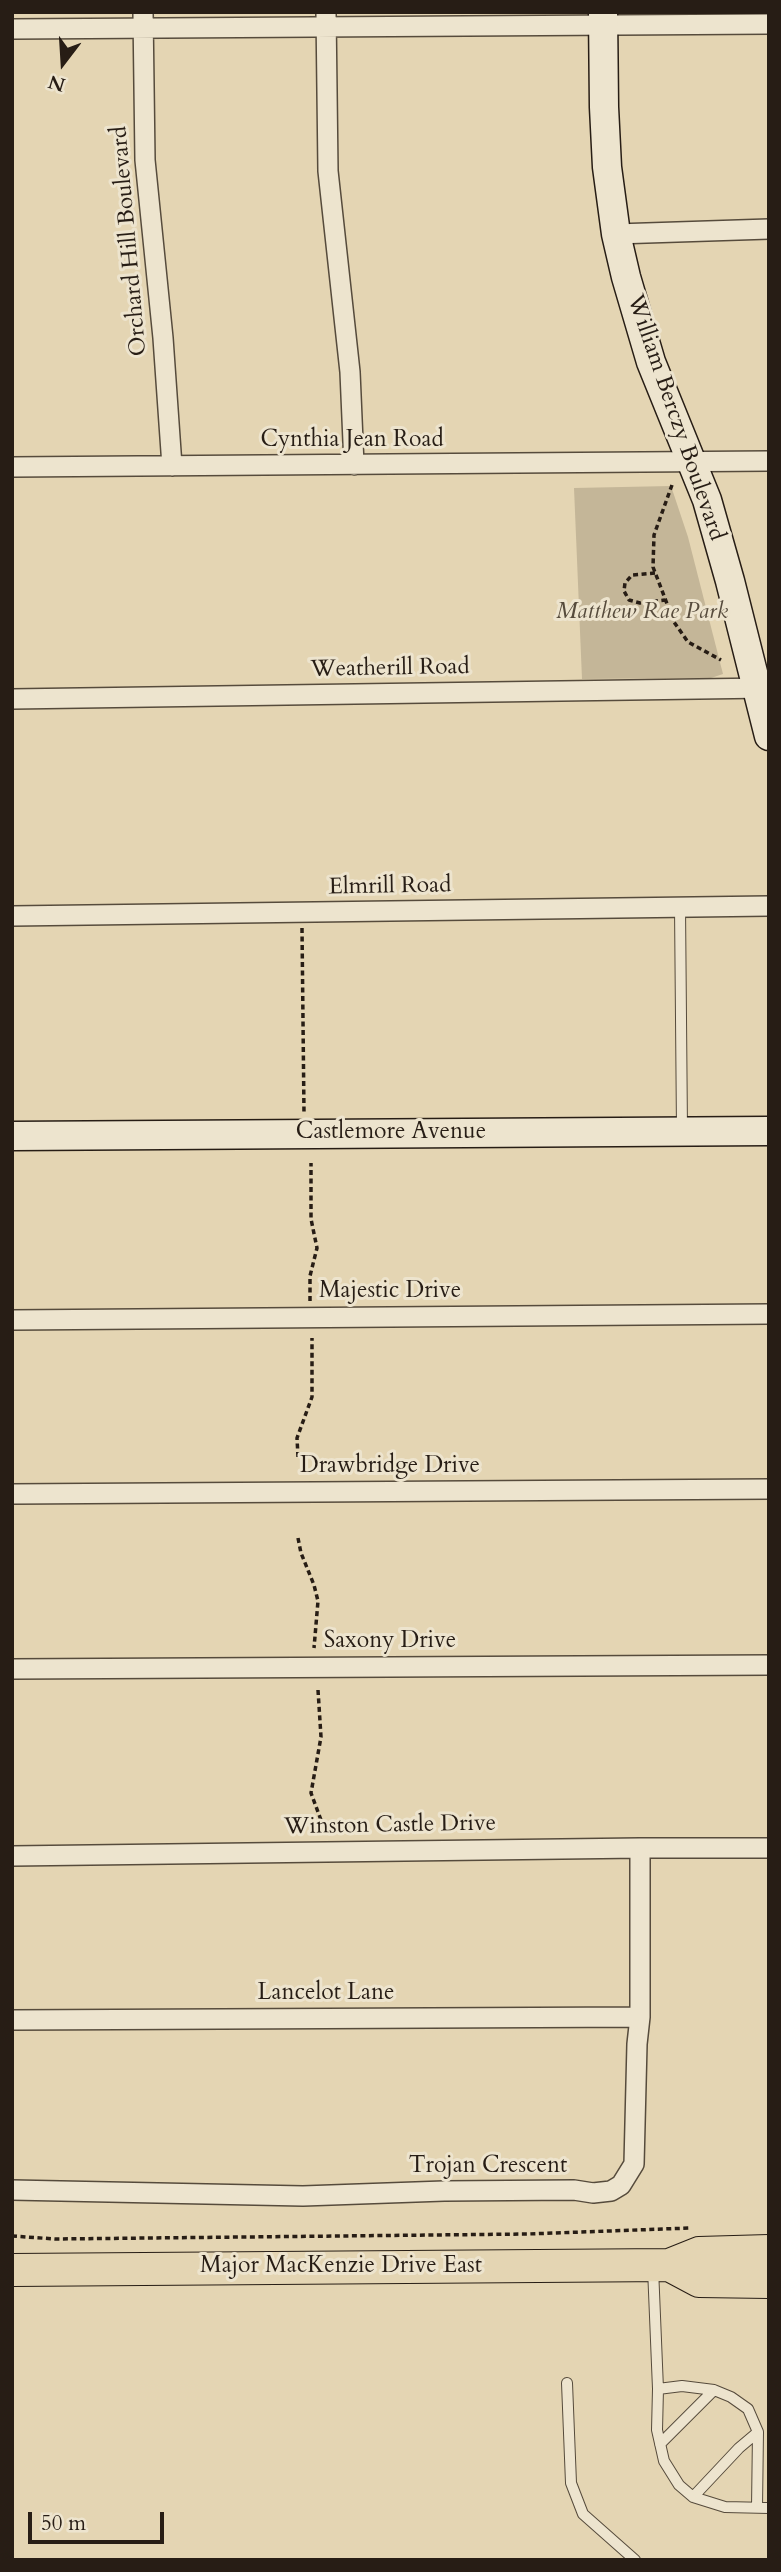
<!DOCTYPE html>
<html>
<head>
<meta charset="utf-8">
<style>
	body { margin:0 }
	#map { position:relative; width:781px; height:2572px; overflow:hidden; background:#e4d5b3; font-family:Cardo,serif }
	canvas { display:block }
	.frame { position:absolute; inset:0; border:14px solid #271d15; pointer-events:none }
	.north { position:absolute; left:28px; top:28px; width:70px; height:70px; -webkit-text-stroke:5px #ede4ce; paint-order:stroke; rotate:197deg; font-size:19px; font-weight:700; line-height:28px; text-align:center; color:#271d15 }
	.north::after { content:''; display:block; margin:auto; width:24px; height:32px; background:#271d15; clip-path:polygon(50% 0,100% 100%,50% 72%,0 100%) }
	.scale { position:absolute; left:28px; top:2512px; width:136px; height:32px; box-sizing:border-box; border:4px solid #271d15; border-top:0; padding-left:9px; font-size:21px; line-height:24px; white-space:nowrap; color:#271d15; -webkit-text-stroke:5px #ede4ce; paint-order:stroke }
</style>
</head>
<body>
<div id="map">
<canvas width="781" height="2572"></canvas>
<div class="frame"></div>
<div class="north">N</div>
<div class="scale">50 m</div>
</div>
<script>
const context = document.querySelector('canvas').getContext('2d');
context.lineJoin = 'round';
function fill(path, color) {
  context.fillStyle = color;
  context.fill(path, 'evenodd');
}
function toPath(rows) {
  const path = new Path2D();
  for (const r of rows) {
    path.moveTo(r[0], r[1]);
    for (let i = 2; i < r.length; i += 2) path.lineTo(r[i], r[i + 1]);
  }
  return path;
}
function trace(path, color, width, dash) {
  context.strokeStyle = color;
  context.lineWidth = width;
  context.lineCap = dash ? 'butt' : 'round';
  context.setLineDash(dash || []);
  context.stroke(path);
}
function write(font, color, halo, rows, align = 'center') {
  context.font = font + ' Cardo,serif';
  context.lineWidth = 6;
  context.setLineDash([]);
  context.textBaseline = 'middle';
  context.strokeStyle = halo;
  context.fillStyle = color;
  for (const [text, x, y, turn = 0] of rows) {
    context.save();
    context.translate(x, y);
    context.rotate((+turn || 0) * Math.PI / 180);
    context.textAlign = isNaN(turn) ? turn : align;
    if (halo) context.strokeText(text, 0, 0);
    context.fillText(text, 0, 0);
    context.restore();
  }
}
fill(toPath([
	[671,486,688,537,723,674,711,678,582,679,574,488]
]), '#c4b698');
const lane = toPath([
	[680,907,682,1130],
	[653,2268,658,2389,657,2430,664,2461,679,2485,693,2497,725,2507,769,2508],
	[567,2383,571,2483,583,2514,635,2560],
	[658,2389,682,2386,714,2390,731,2397,748,2409,758,2432,757,2507],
	[660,2444,714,2390],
	[693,2497,739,2448,758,2432]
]);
const street = toPath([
	[143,12,145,160,163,338,172,466],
	[326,12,328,171,350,372,354,465],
	[12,29,769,24],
	[616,234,769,229],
	[12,467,769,461],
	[12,699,767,688],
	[12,916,769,906],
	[12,1320,769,1314],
	[12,1494,769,1489],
	[12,1669,769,1665],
	[12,1856,640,1848,769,1848],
	[12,2020,640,2017],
	[12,2190,303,2196,444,2191,574,2190,593,2193,611,2191,621,2185,634,2164,637,2044,640,2017,640,1848]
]);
const secondary = toPath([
	[603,12,604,107,607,167,616,234,626,277,651,362,707,500,730,581,769,736],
	[12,1136,769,1131]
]);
const primary = toPath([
	[669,2265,699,2281,769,2282],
	[12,2270,669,2265,699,2253,769,2251]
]);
trace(lane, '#564b3c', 12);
trace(street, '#564b3c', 22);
trace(secondary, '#271d15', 31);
trace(primary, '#271d15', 34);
trace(toPath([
	[672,485,654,535,653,567,674,622,688,642,721,660],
	[655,573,632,575,625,583,624,591,629,600,640,603,665,600],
	[302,928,304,1113],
	[310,1301,310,1276,317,1248,311,1219,311,1163],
	[298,1457,297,1438,312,1397,312,1338],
	[298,1538,301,1553,314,1585,318,1601,314,1648],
	[318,1690,321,1737,311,1793,321,1820,322,1835],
	[12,2236,55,2239,527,2234,690,2228]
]), '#271d15', 3.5, [5, 3.5]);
trace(lane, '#ede4ce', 10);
trace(street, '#ede4ce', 19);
trace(secondary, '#ede4ce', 28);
trace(primary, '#e4d5b3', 32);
write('23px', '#271d15', '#ede4ce', [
	["Orchard Hill Boulevard",130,241,-95],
	["William Berczy Boulevard",675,418,71],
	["Cynthia Jean Road",352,441],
	["Weatherill Road",390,669,-1],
	["Elmrill Road",390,887,-1],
	["Castlemore Avenue",391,1133],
	["Majestic Drive",390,1292],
	["Drawbridge Drive",390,1467],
	["Saxony Drive",390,1642],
	["Winston Castle Drive",390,1826,-1],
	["Lancelot Lane",326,1994],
	["Trojan Crescent",488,2167],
	["Major MacKenzie Drive East",341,2267]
]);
write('italic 23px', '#564b3c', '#ede4ce', [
	["Matthew Rae Park",642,613]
]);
</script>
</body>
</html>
